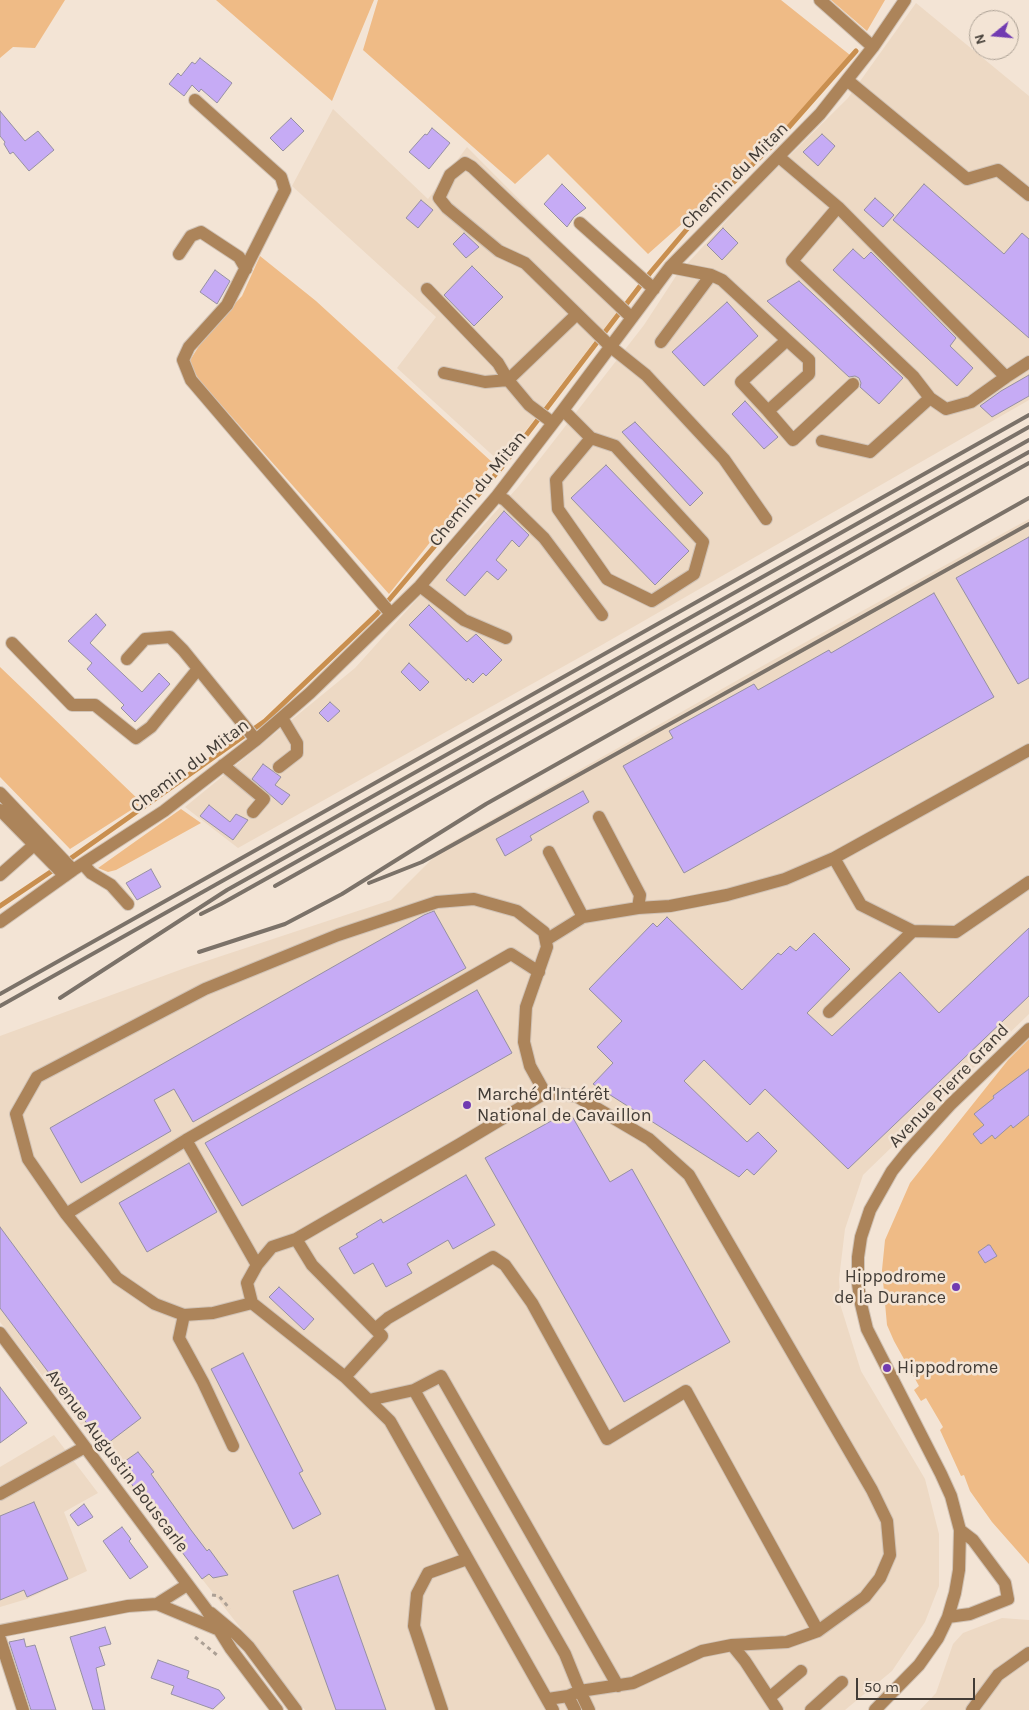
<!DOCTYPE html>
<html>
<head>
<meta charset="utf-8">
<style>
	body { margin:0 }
	#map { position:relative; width:1029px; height:1710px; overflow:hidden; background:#f3e4d5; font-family:Karla,sans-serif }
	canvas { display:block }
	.north { position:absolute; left:969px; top:10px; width:50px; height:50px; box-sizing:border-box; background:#f3e4d5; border:1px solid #aca195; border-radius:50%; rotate:253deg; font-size:14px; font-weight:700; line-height:20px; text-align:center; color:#423c36 }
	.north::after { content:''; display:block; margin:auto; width:18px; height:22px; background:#713bb1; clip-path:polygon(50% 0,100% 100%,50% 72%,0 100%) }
	.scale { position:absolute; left:856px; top:1678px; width:119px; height:22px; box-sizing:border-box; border:2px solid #423c36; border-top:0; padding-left:6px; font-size:15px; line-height:18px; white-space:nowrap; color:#423c36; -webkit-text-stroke:4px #f3e4d5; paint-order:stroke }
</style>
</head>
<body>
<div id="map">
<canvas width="1029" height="1710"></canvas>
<div class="north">N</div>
<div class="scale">50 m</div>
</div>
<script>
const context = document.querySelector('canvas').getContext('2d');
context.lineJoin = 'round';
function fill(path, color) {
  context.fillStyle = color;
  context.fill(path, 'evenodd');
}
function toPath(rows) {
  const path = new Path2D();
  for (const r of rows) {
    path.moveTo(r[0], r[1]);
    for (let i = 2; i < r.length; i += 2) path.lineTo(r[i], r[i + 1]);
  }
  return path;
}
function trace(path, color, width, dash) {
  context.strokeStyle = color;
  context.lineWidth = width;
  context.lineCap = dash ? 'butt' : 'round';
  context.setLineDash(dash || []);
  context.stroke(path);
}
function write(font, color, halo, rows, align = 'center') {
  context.font = font + ' Karla,sans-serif';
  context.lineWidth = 5;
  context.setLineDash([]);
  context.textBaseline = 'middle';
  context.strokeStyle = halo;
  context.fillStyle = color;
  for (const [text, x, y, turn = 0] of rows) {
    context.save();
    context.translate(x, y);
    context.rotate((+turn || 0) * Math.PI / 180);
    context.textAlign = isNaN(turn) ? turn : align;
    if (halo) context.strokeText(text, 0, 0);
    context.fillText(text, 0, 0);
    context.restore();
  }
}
fill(toPath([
	[916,3,1029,96,1029,400,600,646,238,848,185,807,355,668,518,487,644,325,676,276,751,194,848,98],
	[333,109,428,199,467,147,623,304,501,463,397,368,436,317,292,186],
	[1029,519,1029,1014,863,1175,845,1229,839,1279,841,1307,861,1371,925,1479,939,1534,939,1586,925,1622,892,1671,845,1710,305,1710,0,1322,0,1036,185,968,391,900,445,846,766,664],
	[54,1435,98,1493,64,1512,87,1571,27,1599,0,1607,0,1467],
	[1002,1618,1029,1620,1029,1710,920,1710,936,1693,953,1644,963,1633]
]), '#edd9c4');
fill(toPath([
	[0,0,65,0,35,48,13,47,0,58],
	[216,0,374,0,332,101],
	[378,0,781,0,850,55,772,144,648,254,548,154,515,184,363,50],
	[831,0,885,0,867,31],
	[260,256,316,301,493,463,389,594,199,380,189,362,207,333,242,296],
	[0,667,142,803,70,849,0,777],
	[181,809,201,823,116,870,108,872,98,868],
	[1029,1039,1029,1564,992,1522,970,1491,964,1475,961,1476,940,1430,943,1427,926,1398,921,1401,914,1390,919,1386,894,1341,887,1325,882,1270,885,1240,910,1183,1008,1060]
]), '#efbb86');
trace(toPath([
	[67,861,265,721,377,614,501,468,650,273,698,216,773,145,856,51],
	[0,906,55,869]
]), '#c98f4f', 5);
const building = toPath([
	[200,58,232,83,217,103,201,89,199,92,192,85,184,96,169,84,178,73,181,76,192,62,195,64,200,58],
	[0,111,25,141,38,131,54,150,29,171,13,152,10,154,4,144,5,142,0,136,0,111],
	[291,118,304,131,283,151,270,138,291,118],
	[432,128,450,143,429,169,409,152,425,134,427,135,432,128],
	[822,134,835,146,818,166,803,152,822,134],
	[562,184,586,208,574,217,567,227,544,204,562,184],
	[924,184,1004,254,1022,233,1029,239,1029,338,893,220,924,184],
	[875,198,894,215,883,227,864,210,875,198],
	[421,200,433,210,418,228,406,218,421,200],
	[723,228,738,243,722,260,707,245,723,228],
	[464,233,479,247,466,258,453,244,464,233],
	[853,249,864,259,871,252,956,338,950,346,973,368,957,386,833,270,853,249],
	[472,266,503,297,474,326,444,295,472,266],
	[215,270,230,281,217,304,200,292,215,270],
	[799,281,903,378,879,404,860,387,861,383,859,378,855,376,849,377,767,301,799,281],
	[727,302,758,336,704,386,672,352,727,302],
	[1029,375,1029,396,992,417,980,406,1001,391,1029,375],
	[745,401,778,437,764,449,732,414,745,401],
	[635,422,703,493,690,506,622,432,635,422],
	[606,465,689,551,655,585,571,498,606,465],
	[504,511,529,535,519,547,512,540,496,560,507,570,498,580,487,571,465,596,446,580,504,511],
	[1029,537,1029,678,1018,684,956,578,1029,537],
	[934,593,994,697,684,873,623,766,673,738,669,731,754,684,758,690,829,650,831,653,934,593],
	[429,605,467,642,476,634,502,660,486,676,483,673,473,683,468,678,466,681,409,625,429,605],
	[96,614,106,625,90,643,142,692,159,673,170,684,135,722,121,708,124,705,87,669,92,663,68,641,96,614],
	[409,663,429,682,420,691,401,672,409,663],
	[330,702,340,711,328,722,319,713,330,702],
	[263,764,281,777,275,785,290,795,282,805,252,779,263,764],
	[583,791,589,802,530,836,532,840,505,856,496,839,583,791],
	[209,805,230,822,236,814,248,820,233,840,200,816,209,805],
	[151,869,161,887,137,900,126,883,151,869],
	[434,911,466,968,193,1122,174,1089,154,1100,171,1131,81,1183,50,1128,424,915,434,911],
	[667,917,742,990,778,953,781,955,790,946,796,951,814,933,850,969,807,1013,832,1036,900,972,939,1013,1029,928,1029,996,848,1169,765,1089,750,1105,704,1060,684,1081,747,1142,758,1132,777,1151,754,1175,747,1169,739,1177,593,1084,613,1063,597,1047,622,1021,589,989,653,923,657,927,667,917],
	[477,990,512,1053,242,1206,205,1143,477,990],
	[1029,1069,1029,1115,1013,1128,1011,1125,995,1139,992,1135,981,1144,973,1134,984,1125,974,1114,994,1098,993,1096,1029,1069],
	[569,1111,610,1182,632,1169,730,1342,624,1402,485,1158,569,1111],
	[189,1163,217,1212,147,1252,119,1203,189,1163],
	[466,1175,495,1225,453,1249,448,1240,407,1264,412,1273,386,1287,373,1263,354,1274,339,1248,358,1237,356,1234,381,1219,383,1223,466,1175],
	[0,1227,141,1418,104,1446,0,1308,0,1227],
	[988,1245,990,1245,997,1256,985,1263,978,1252,988,1245],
	[279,1287,314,1319,304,1330,269,1297,279,1287],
	[243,1353,303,1471,299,1473,321,1514,293,1529,211,1369,243,1353],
	[0,1387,27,1423,0,1443,0,1387],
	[138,1452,154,1472,151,1474,191,1530,207,1551,209,1549,228,1575,213,1578,209,1574,202,1579,118,1466,138,1452],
	[34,1502,68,1579,27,1597,24,1590,0,1600,0,1516,34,1502],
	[84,1504,93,1517,78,1526,70,1515,84,1504],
	[122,1527,131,1539,129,1541,148,1567,130,1579,103,1541,122,1527],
	[338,1575,386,1710,336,1710,293,1591,338,1575],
	[105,1627,111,1644,99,1647,105,1665,96,1668,105,1710,93,1710,70,1637,105,1627],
	[24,1639,26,1647,35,1645,56,1710,31,1710,9,1642,24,1639],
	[158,1660,189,1671,187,1678,219,1690,225,1698,213,1709,171,1694,174,1686,151,1678,158,1660]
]);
fill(building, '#c6abf5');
trace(building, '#9690a2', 1);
const minor = toPath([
	[820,0,873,47],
	[847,80,967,179,998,170,1029,195],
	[195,100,281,177,285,190,227,305,189,347,183,360,191,380,391,614],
	[779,157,838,207,1006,377],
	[838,207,792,261,913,376,930,398,946,409,971,402,1006,377,1029,362],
	[580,223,654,289],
	[179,254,191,236,201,232,239,257,246,269],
	[670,267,711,275,722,280,787,340,809,360,809,374,768,411,741,382,787,340],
	[427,289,498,363,508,380,485,382,444,373],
	[632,318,472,167,465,163,450,175,439,198,447,208,499,251,525,263,611,347,646,375,724,459,766,519],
	[661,342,711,275],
	[563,410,591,438,556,480,558,509,607,579,652,601,694,574,703,542,615,446,591,438],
	[768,411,793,440,853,384],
	[553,423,529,405,508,380,577,314],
	[822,441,870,452,930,398],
	[497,496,505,500,544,538,602,615],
	[420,586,464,620,506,638],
	[12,643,72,705,95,705,136,738,151,727,198,669],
	[127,659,145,639,170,637,183,650,256,740],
	[223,765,264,799,253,812],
	[279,767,297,753,297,743,282,718],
	[0,793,73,870],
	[0,810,65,876],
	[599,817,640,895,638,908],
	[549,852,583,917],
	[834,858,861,905,913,931,956,932,1029,882],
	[83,864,91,873,111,885,128,904],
	[0,875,34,845],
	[0,922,73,870,164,811,256,740,310,693,420,586,497,496,563,410,670,267,820,114,873,47,905,0],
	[546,940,583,917,638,908,670,906,727,895,785,879,834,858,1029,750],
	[829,1012,913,931],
	[545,1093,576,1096,649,1139,689,1175,872,1490,887,1521,890,1555,880,1578,865,1597,818,1631,787,1642,732,1645,702,1651,633,1683,580,1691,589,1710],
	[66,1214,186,1140],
	[296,1239,312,1265,382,1336,345,1377],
	[257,1265,186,1140,511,954,539,972],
	[252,1303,247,1283,257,1265,272,1247,296,1239,460,1144,545,1093,530,1066,524,1042,526,1007,547,947,544,932,517,911,474,899,437,902,338,935,205,989,37,1077,16,1114,28,1159,66,1214,117,1278,155,1304,184,1315,213,1313,252,1303,345,1377,390,1421,553,1710],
	[184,1315,179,1338,203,1382,233,1446],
	[375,1329,388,1318,493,1257,505,1265,532,1303,607,1439,686,1391,818,1631],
	[0,1333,206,1609,231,1649,277,1710],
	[414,1390,441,1376,618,1686],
	[369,1400,414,1390,565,1654,580,1691,568,1696],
	[0,1494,85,1447],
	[157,1604,187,1585],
	[211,1613,236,1634,249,1647,296,1710],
	[948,1617,970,1614,1008,1599,1005,1583,973,1540,960,1530],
	[0,1631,128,1606,157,1604,217,1629],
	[0,1639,23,1710],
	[732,1645,745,1661,777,1710],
	[769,1698,801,1671],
	[548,1699,568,1696,575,1710],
	[442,1710,414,1626,417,1594,428,1573,467,1559],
	[811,1710,842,1682],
	[875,1710,919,1665,938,1638,948,1617,955,1593,959,1570,960,1530,951,1496,941,1474,867,1329,861,1304,858,1284,858,1257,861,1237,870,1210,892,1171,908,1151,950,1105,1029,1029],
	[972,1710,998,1675,1029,1653]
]);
trace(minor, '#d0c2b5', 14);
trace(toPath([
	[212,1595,219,1596,230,1609],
	[195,1637,217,1655]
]), '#aca095', 3, [4, 4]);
trace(minor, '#ac845a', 12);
trace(toPath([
	[369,883,422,862,1029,524],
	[275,886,1029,463],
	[201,914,221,904,1029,452],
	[199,952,285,924,342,894,486,804,1029,498],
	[0,994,1029,415],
	[60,998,227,890,1029,440],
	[0,1006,1029,427]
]), '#7b7269', 4);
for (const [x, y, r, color] of [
	[467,1105,5,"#713bb1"],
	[956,1287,5,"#713bb1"],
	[887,1368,5,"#713bb1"]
]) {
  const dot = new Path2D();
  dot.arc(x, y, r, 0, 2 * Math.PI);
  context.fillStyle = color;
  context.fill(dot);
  trace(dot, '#f3e4d5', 2);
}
write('18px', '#423c36', '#f3e4d5', [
	["Chemin du Mitan",735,176,-45],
	["Chemin du Mitan",478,489,-51],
	["Chemin du Mitan",190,766,-37],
	["Avenue Pierre Grand",949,1086,-46],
	["Avenue Augustin Bouscarle",117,1461,53]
]);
write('18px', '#423c36', '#f3e4d5', [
	["Marché d'Intérêt",477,1095],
	["National de Cavaillon",477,1116],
	["Hippodrome",946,1277,"right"],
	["de la Durance",946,1298,"right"],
	["Hippodrome",897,1368]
], 'left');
</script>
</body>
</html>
